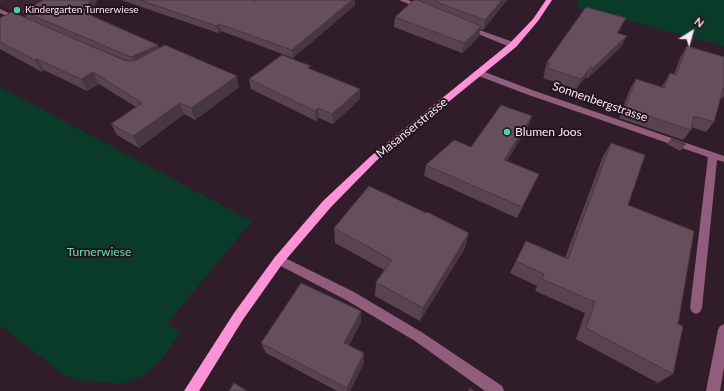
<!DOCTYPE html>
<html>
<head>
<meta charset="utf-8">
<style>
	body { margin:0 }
	#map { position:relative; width:724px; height:391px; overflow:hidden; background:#311d29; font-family:Lato,sans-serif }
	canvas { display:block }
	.north { position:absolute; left:672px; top:12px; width:40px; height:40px; -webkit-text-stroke:3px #271320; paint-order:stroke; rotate:37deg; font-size:11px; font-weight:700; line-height:16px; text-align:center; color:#f7e8f1 }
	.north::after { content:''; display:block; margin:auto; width:14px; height:18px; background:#f7e8f1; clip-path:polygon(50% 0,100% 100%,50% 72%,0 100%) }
</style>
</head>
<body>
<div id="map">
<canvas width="724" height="391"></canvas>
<div class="north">N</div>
</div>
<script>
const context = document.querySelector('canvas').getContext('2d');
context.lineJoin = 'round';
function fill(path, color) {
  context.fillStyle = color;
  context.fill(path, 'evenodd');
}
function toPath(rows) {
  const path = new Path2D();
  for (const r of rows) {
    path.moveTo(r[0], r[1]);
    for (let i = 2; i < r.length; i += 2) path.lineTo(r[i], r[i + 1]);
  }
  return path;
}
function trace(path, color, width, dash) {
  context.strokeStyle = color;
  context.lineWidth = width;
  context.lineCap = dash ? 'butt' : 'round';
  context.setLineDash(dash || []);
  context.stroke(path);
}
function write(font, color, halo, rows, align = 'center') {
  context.font = font + ' Lato,sans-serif';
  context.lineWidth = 4;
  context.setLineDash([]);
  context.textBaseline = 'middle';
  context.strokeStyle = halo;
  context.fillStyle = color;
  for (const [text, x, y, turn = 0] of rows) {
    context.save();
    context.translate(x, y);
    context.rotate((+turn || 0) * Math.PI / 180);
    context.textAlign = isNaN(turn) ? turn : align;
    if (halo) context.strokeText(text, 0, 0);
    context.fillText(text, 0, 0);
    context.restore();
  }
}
fill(toPath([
	[0,0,46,0,18,14,0,6]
]), '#3e2334');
fill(toPath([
	[580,0,724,0,724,46,576,7],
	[0,87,252,221,167,324,181,332,161,360,143,376,121,384,75,380,64,375,0,325]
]), '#093b28');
fill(toPath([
	[0,9,20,18,21,19,16,20,0,13,0,9]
]), '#905d7c');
fill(toPath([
	[399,0,408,0,425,8,420,9,399,0],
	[468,26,516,43,517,45,513,47,510,47,466,29,465,28,468,26],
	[476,71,482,71,532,90,724,156,724,162,717,160,702,308,700,312,696,314,692,312,690,308,708,157,526,94,476,75,476,71],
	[279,255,354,292,423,333,502,386,504,391,485,391,415,341,346,300,275,263,273,260,275,257,279,255],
	[724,324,724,367,720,391,706,391,718,330,720,326,724,324]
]), '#905d7c');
fill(toPath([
	[546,0,552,0,538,21,516,47,377,160,331,207,283,263,242,321,199,391,184,391,234,313,275,257,323,201,371,156,510,43,533,19,546,0]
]), '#fc93d6');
fill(toPath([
	[44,0,97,0,91,15,158,45,159,48,239,87,195,120,184,114,139,148,117,135,111,124,136,107,99,84,87,91,44,70,42,72,0,49,0,18,27,19,22,11],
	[48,28,128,61,126,61],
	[121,0,355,0,355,5,293,58,221,31,218,33],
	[421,0,507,0,483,30,480,29,479,36,471,45,462,53,394,27,395,17,420,1],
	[621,28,618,33,622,46,588,78,586,77,576,89,543,78,545,73,544,73,547,62],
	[687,46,724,57,724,96,720,100,714,122,706,132,691,127,691,130,683,140,619,118,630,89,636,79,662,87,664,83,670,73,674,74,681,56],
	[311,70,360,89,360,99,333,124,319,118,316,121,251,89,249,79],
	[532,116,527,128,507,161,539,174,534,185,517,218,424,176,426,165,471,147],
	[671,139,685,145,680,151,667,144],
	[611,143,628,205,678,324,673,374,658,383,576,339,585,313,535,291,537,286,510,273,526,241,565,258,603,156],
	[334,228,465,248,420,321,375,296,376,282,384,270,335,243],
	[361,311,361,322,349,345,364,363,350,391,337,391,266,353,261,343]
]), '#58434f');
fill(toPath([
	[90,0,97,0,89,20,85,13],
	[352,0,355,0,355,5,293,58,292,50],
	[502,0,507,0,483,30,485,20],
	[626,18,621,28,612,43,617,33],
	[219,24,221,31,218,33,216,26],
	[481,26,479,36,471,45,462,53,464,43],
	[627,36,622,46,588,78,593,68],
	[158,45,161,52,135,64,131,57],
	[37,59,44,70,42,72,35,60],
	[591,67,586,77,576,89,581,79],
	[93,72,99,84,87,91,81,79],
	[237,76,239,87,195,120,191,108],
	[360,89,360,99,333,124,332,114],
	[180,103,184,114,139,148,133,136],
	[318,108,319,118,316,121,315,111],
	[532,116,527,128,500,171,504,160],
	[539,174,534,185,517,218,522,207],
	[469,233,465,248,420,321,423,308],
	[361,311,361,322,345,353,344,343],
	[364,353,364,363,350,391,347,391,347,388]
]), '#473740');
const building = toPath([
	[44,0,90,0,85,13,158,45,131,57,22,11,44,0],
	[140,0,252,0,255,1,257,0,352,0,292,50,219,24,216,26,140,0],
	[414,0,418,0,481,26,473,35,464,43,395,17,414,0],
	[434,0,502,0,485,20,442,4,434,0],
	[586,7,626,18,617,33,627,36,593,68,591,67,581,79,547,68,550,63,547,62,586,7],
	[12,12,126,61,134,61,165,45,237,76,191,108,180,103,133,136,111,124,142,103,93,72,81,79,37,59,35,60,0,42,0,18,12,12],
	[687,46,724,57,724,89,723,89,714,122,694,116,691,130,625,108,636,79,664,88,670,73,676,75,687,46],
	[282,55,311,66,308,68,360,89,332,114,318,108,315,111,249,79,282,55],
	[501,105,532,116,504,160,539,174,522,207,426,165,454,140,471,147,501,105],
	[671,139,685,143,685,145,671,139],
	[611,143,645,155,628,205,694,231,678,324,683,326,673,374,586,328,595,302,542,279,544,274,516,261,526,241,568,259,611,143],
	[369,186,426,213,427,212,469,233,423,308,376,282,392,260,334,228,369,186],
	[301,283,361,311,344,343,364,353,347,388,261,343,301,283],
	[234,383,247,391,229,391,234,383],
	[469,388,475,391,469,391,469,388]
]);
fill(building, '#664e5c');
trace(building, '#473740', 1);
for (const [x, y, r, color] of [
	[17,10,4,"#4ad49c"],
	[507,132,4,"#4ad49c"]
]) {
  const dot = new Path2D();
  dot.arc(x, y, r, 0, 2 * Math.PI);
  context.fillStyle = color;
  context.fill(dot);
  trace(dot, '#271320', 1.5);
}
write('10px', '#f7e8f1', '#271320', [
	["Kindergarten Turnerwiese",25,10]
], 'left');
write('12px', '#f7e8f1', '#271320', [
	["Sonnenbergstrasse",600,102,19],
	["Masanserstrasse",412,128,-39]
]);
write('12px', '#f7e8f1', '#271320', [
	["Blumen Joos",515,132]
], 'left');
write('12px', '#5ee4ab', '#271320', [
	["Turnerwiese",99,252]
]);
</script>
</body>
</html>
